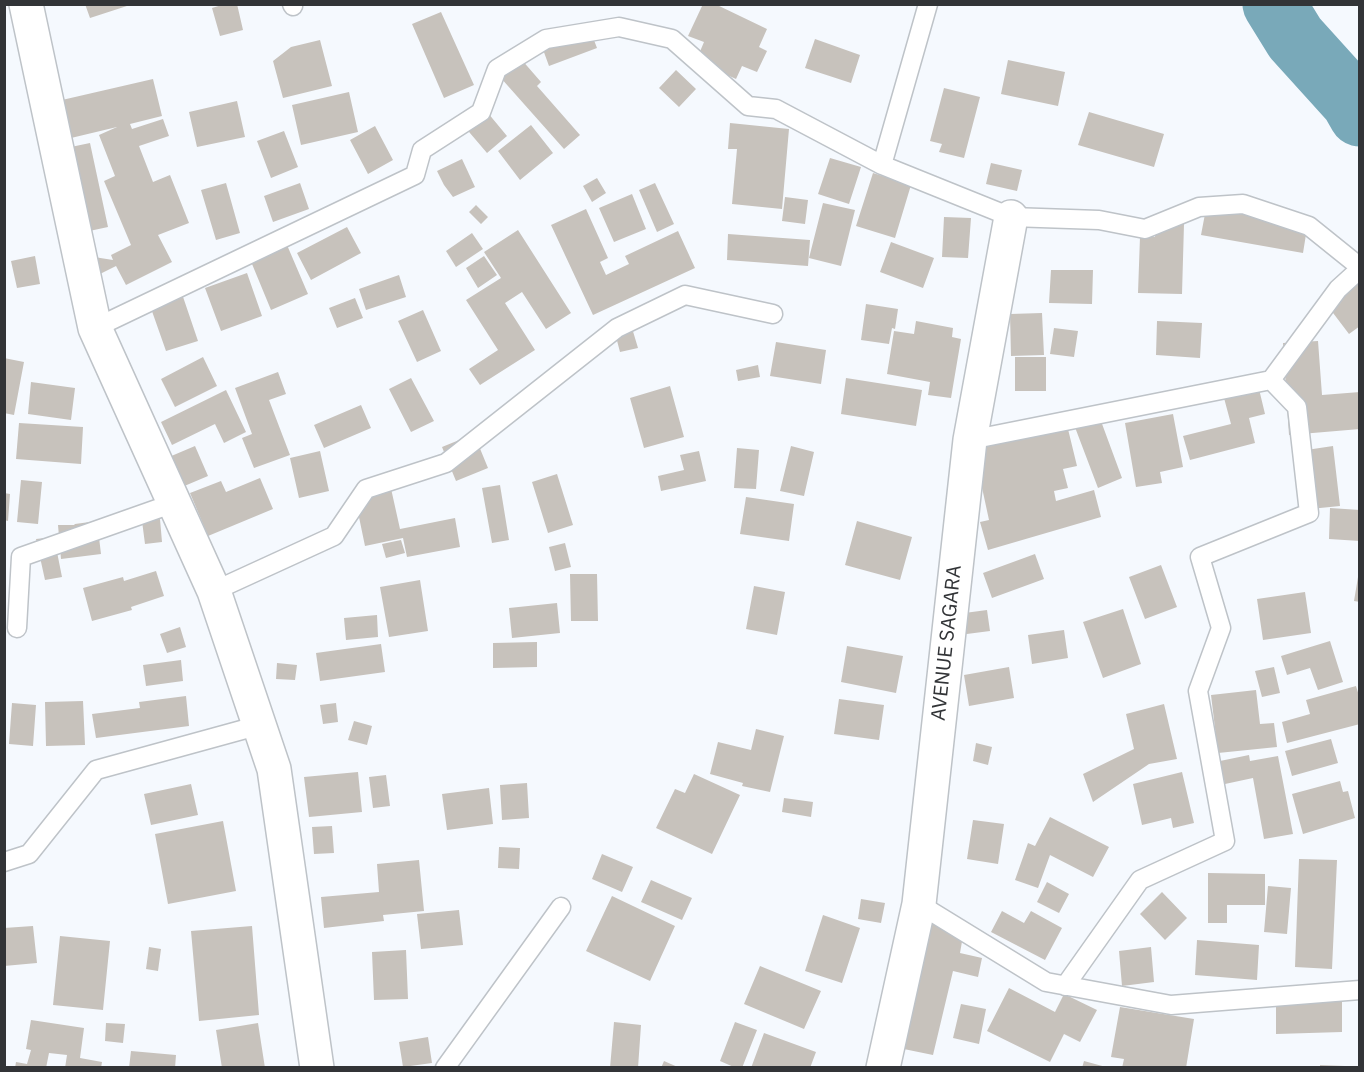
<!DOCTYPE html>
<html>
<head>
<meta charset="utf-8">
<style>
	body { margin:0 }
	#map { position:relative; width:1364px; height:1072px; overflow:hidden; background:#f5f9fe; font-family:"IBM Plex Sans",sans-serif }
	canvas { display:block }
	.frame { position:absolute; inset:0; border:6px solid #323437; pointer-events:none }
</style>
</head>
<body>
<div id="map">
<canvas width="1364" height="1072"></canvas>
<div class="frame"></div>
</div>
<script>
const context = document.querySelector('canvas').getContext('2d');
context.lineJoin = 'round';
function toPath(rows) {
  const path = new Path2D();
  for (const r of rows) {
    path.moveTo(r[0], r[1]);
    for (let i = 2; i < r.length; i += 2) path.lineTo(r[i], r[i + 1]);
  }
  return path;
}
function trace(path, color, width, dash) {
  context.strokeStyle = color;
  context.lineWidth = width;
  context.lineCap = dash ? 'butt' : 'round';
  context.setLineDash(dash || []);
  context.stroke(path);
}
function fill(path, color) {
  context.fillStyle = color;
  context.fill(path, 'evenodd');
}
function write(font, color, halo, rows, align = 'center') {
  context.font = font + ' "IBM Plex Sans",sans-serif';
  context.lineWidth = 4.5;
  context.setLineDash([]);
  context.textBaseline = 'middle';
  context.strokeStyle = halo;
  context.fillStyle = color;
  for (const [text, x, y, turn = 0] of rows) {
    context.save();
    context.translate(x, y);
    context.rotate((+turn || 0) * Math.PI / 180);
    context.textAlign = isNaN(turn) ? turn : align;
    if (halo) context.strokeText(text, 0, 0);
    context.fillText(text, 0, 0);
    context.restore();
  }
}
trace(toPath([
	[1274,4,1295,38,1352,101,1360,115]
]), '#79a9b9', 63);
fill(toPath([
	[85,4,130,4,130,5,90,18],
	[225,4,237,4,243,30,220,36,212,8],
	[703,4,715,4,767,29,759,47,767,51,757,72,742,66,736,79,696,61,704,42,688,36],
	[441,12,474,85,444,98,412,24],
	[589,27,597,48,549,66,541,44],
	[815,39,860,55,851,83,805,68],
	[320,40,332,86,283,98,273,61,291,47],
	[521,59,541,82,537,86,580,135,564,149,500,77],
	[1008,60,1065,72,1058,106,1001,94],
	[676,70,696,89,679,107,659,88],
	[153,79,162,116,130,124,132,129,163,119,169,136,139,146,153,182,170,175,189,223,158,235,172,262,126,285,116,266,92,278,94,257,113,260,111,255,131,245,104,181,115,176,99,135,117,127,71,138,62,100],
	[944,88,980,97,964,158,939,152,942,144,930,141],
	[349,92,358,132,301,145,292,105],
	[237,101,245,137,197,147,189,112],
	[478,101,507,136,487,153,458,119],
	[1089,112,1164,134,1154,167,1078,145],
	[730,123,789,129,782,209,732,204,737,149,728,149],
	[531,125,553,153,520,180,498,151],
	[375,126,393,160,368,174,350,140],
	[284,131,298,167,271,178,257,141],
	[90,143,108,227,80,233,66,148],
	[830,158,861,167,849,204,818,194],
	[462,159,475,187,453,197,444,185,437,171],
	[991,163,1022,170,1017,191,986,184],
	[873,173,911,185,895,238,856,226],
	[597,178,606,193,592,202,583,186],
	[226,183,240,233,216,240,201,190],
	[300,183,309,209,273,222,264,196],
	[655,183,674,224,657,232,639,190],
	[632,194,646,229,614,242,599,208],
	[785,197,808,200,805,224,782,221],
	[1208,198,1309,216,1303,253,1201,235],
	[823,203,855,210,841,266,809,258],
	[476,205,488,217,481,224,469,212],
	[586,209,608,258,600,262,606,275,629,264,625,256,678,231,695,268,593,315,551,225],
	[944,217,971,218,968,258,942,257],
	[1155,224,1184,224,1182,294,1138,293,1140,237,1155,237],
	[347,227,361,253,311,280,297,253],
	[518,230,571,313,546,329,522,292,505,303,535,350,480,385,469,369,498,350,466,300,501,278,484,252],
	[281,231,308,294,271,310,245,247],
	[472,233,483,249,456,267,446,251],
	[728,234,810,240,808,266,727,260],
	[891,242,934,258,923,288,880,272],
	[35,256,40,284,17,288,11,261],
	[484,256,497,275,478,288,466,268],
	[1051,270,1093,270,1092,304,1049,303],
	[247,273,262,316,221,331,205,288],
	[399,275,406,297,366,310,359,289],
	[1360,281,1360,326,1349,334,1327,305],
	[179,285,198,341,166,351,147,297],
	[355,298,363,318,337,328,329,308],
	[866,304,898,309,895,329,892,328,889,344,861,340],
	[423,310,441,351,417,362,398,321],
	[1042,313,1044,355,1011,356,1010,314],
	[916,321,953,328,952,337,961,339,951,398,928,395,930,382,887,374,894,331,914,334],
	[1157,321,1202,323,1200,358,1156,355],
	[632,328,638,348,620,352,615,333],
	[1054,328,1078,331,1074,357,1050,354],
	[1318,341,1322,395,1360,392,1360,429,1289,435,1283,343],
	[776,342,826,350,821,384,770,376],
	[203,357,217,386,175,407,161,379],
	[1015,357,1046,357,1046,391,1015,391],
	[4,358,24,362,14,415,4,413],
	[758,365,760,377,738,381,736,370],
	[278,372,286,394,269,400,290,455,254,468,242,438,252,434,235,388],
	[411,378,434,421,411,432,389,389],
	[846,378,922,390,916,426,841,414],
	[31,382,75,388,71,420,28,414],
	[670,386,684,437,644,448,630,398],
	[1259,389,1265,414,1249,418,1255,443,1190,460,1183,436,1231,424,1224,398],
	[226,390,246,432,224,443,215,424,172,445,161,422],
	[361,405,371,428,324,448,314,425],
	[1098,413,1122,478,1098,488,1073,422],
	[1173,414,1183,467,1160,472,1162,483,1136,487,1125,423],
	[19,423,83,427,81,464,16,459],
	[1067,425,1077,466,1063,469,1068,488,1054,491,1056,501,1094,490,1101,517,988,550,980,522,989,520,973,446],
	[474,434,488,468,456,481,442,447],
	[195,446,208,476,182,487,169,457],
	[791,446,814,452,804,496,780,491],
	[1333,446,1340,506,1300,510,1293,452],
	[737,448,759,450,756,489,734,488],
	[320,451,329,491,299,498,290,458],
	[699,451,706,481,661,491,658,476,684,470,680,455],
	[557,474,573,525,548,533,532,482],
	[260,478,273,509,208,536,190,493,221,481,226,492],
	[21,480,42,482,38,524,17,522],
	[390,484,400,529,455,518,460,547,407,557,403,538,365,546,354,493],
	[500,485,509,540,492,543,482,488],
	[4,493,10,494,8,521,4,520],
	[746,497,794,504,789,541,740,534],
	[1330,508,1360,510,1360,541,1329,539],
	[160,519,162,542,145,544,142,521],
	[97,521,101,554,61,559,58,525,74,525,75,524],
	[857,521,912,537,900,580,845,565],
	[54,537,62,577,45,580,36,539],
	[401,540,405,553,386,558,382,544],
	[565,543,571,567,555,571,549,547],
	[1035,554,1044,579,992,598,983,573],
	[1161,565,1177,607,1145,619,1129,577],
	[156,571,164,596,131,607,132,610,92,621,83,588,123,577,124,581],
	[570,574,597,574,598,621,571,621],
	[1358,577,1360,577,1360,602,1354,601],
	[420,580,428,631,389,637,380,587],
	[754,586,785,592,777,635,746,629],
	[1305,592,1311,633,1263,640,1257,599],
	[557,603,560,633,512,638,509,608],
	[1123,609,1141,664,1103,678,1083,622],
	[987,610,990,631,959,635,957,614],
	[377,615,378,637,346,640,344,618],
	[180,627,186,647,167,653,160,634],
	[1064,630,1068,658,1032,664,1028,635],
	[1330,641,1343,682,1318,690,1310,668,1287,675,1281,656],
	[537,642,537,667,493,668,493,643],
	[381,644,385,672,320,681,316,653],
	[847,646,903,656,896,693,841,682],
	[181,660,183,681,146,686,143,665],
	[277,663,297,665,295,680,276,679],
	[1009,667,1014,698,969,706,964,675],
	[1274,667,1280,693,1262,697,1255,671],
	[1356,686,1360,699,1360,724,1287,743,1282,722,1310,714,1306,700],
	[1256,690,1260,724,1274,723,1277,747,1218,753,1211,695],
	[186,696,189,726,96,738,92,714,140,708,139,702],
	[839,699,884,705,879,740,834,734],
	[83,701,85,745,46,746,45,702],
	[12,703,36,705,33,746,9,744],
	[336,703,338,722,323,724,320,705],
	[1164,704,1177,759,1149,764,1093,802,1083,774,1134,749,1126,714],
	[354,721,372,726,367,745,348,740],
	[756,729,784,736,770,792,742,786,743,783,710,774,718,742,751,750],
	[1331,739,1338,763,1292,776,1285,751],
	[976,743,992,747,988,765,973,761],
	[1249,755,1250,761,1278,756,1293,834,1264,839,1253,778,1225,784,1220,761],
	[358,772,362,812,309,817,304,777],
	[1182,772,1194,823,1173,828,1171,818,1142,825,1133,784],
	[694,774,740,795,712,854,656,828,675,789,685,793],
	[386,775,390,806,373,808,369,777],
	[1340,781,1343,792,1348,791,1355,818,1303,834,1292,794],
	[527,783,529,818,502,820,500,785],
	[191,784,198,815,151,825,144,794],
	[489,788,493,824,447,830,442,794],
	[784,798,813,802,811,817,782,812],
	[1050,817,1109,847,1093,877,1050,855,1038,888,1015,880,1028,843,1035,846],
	[973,820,1004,824,998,864,967,859],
	[223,821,236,891,168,904,155,834],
	[332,826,334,853,314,854,312,827],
	[499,847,520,848,519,869,498,868],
	[602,854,633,867,622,892,592,879],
	[1299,859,1337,860,1332,969,1295,967],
	[419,860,424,911,383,915,384,921,324,928,321,897,379,892,377,864],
	[1208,873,1265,874,1265,905,1227,905,1227,923,1208,923],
	[651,880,692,898,682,920,641,902],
	[1047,882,1069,894,1059,913,1037,902],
	[1268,886,1291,888,1287,934,1264,932],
	[1162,892,1187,918,1165,940,1140,914],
	[612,896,675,926,650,981,586,951],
	[861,899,885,903,881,923,858,919],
	[459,910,463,945,421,949,417,914],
	[1002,911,1024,923,1031,911,1062,928,1045,960,991,932],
	[823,915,860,928,842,983,805,971],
	[922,920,964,930,960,953,982,958,978,977,953,971,933,1055,894,1047],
	[33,926,37,963,4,966,4,928],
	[252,926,259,1015,199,1021,191,931],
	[60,936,110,941,103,1010,53,1005],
	[1197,940,1259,945,1257,980,1195,975],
	[149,947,161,949,158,971,146,969],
	[1151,947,1154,982,1122,986,1119,951],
	[406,950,408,999,374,1000,372,952],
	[760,966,821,991,804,1029,744,1004],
	[1009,988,1055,1012,1064,994,1097,1010,1080,1042,1064,1034,1050,1062,987,1031],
	[1342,1000,1342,1032,1276,1034,1276,1002],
	[961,1004,986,1009,979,1044,953,1038],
	[1120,1007,1194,1019,1186,1068,1122,1068,1124,1059,1111,1057],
	[31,1020,84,1028,80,1058,102,1062,101,1068,65,1068,67,1055,49,1053,46,1068,15,1068,16,1062,27,1064,31,1050,26,1049],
	[614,1022,641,1025,638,1068,610,1068],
	[735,1022,757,1030,742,1068,736,1068,720,1061],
	[106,1023,125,1024,123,1043,105,1041],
	[258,1023,265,1068,222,1068,216,1030],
	[764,1033,816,1052,810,1068,751,1068],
	[428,1037,432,1063,403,1067,399,1042],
	[131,1051,176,1055,175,1068,129,1068],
	[664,1061,680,1068,661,1068],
	[1084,1061,1106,1067,1106,1068,1082,1068],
	[1320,1065,1345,1066,1345,1068,1320,1068]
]), '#c7c2bc');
const service = toPath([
	[292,4,293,6],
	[882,165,928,4],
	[95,328,415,175,422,150,481,112,497,69,546,39,619,27,672,39,748,106,776,109,882,165,1011,217,1099,220,1145,229,1199,207,1243,204,1309,226,1360,267],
	[970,440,1271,380,1338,289,1360,269],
	[214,591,334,536,366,489,446,463,617,328,685,295,773,314],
	[17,628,21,557,174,503],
	[4,862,29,854,96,770,260,725],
	[919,904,1046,982,1171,1005,1360,990],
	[1065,986,1140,880,1225,841,1198,691,1221,628,1200,557,1309,513,1297,407,1271,380],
	[445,1068,561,907]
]);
const minor = toPath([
	[26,4,95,328,214,591,274,769,317,1068],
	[883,1068,919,904,970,440,1011,217]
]);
trace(service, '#bec3c8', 21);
trace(minor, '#bec3c8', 36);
trace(service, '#fff', 18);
trace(minor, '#fff', 33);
write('20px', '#323437', '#fff', [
	["AVENUE SAGARA",947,643,-84]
]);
</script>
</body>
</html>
